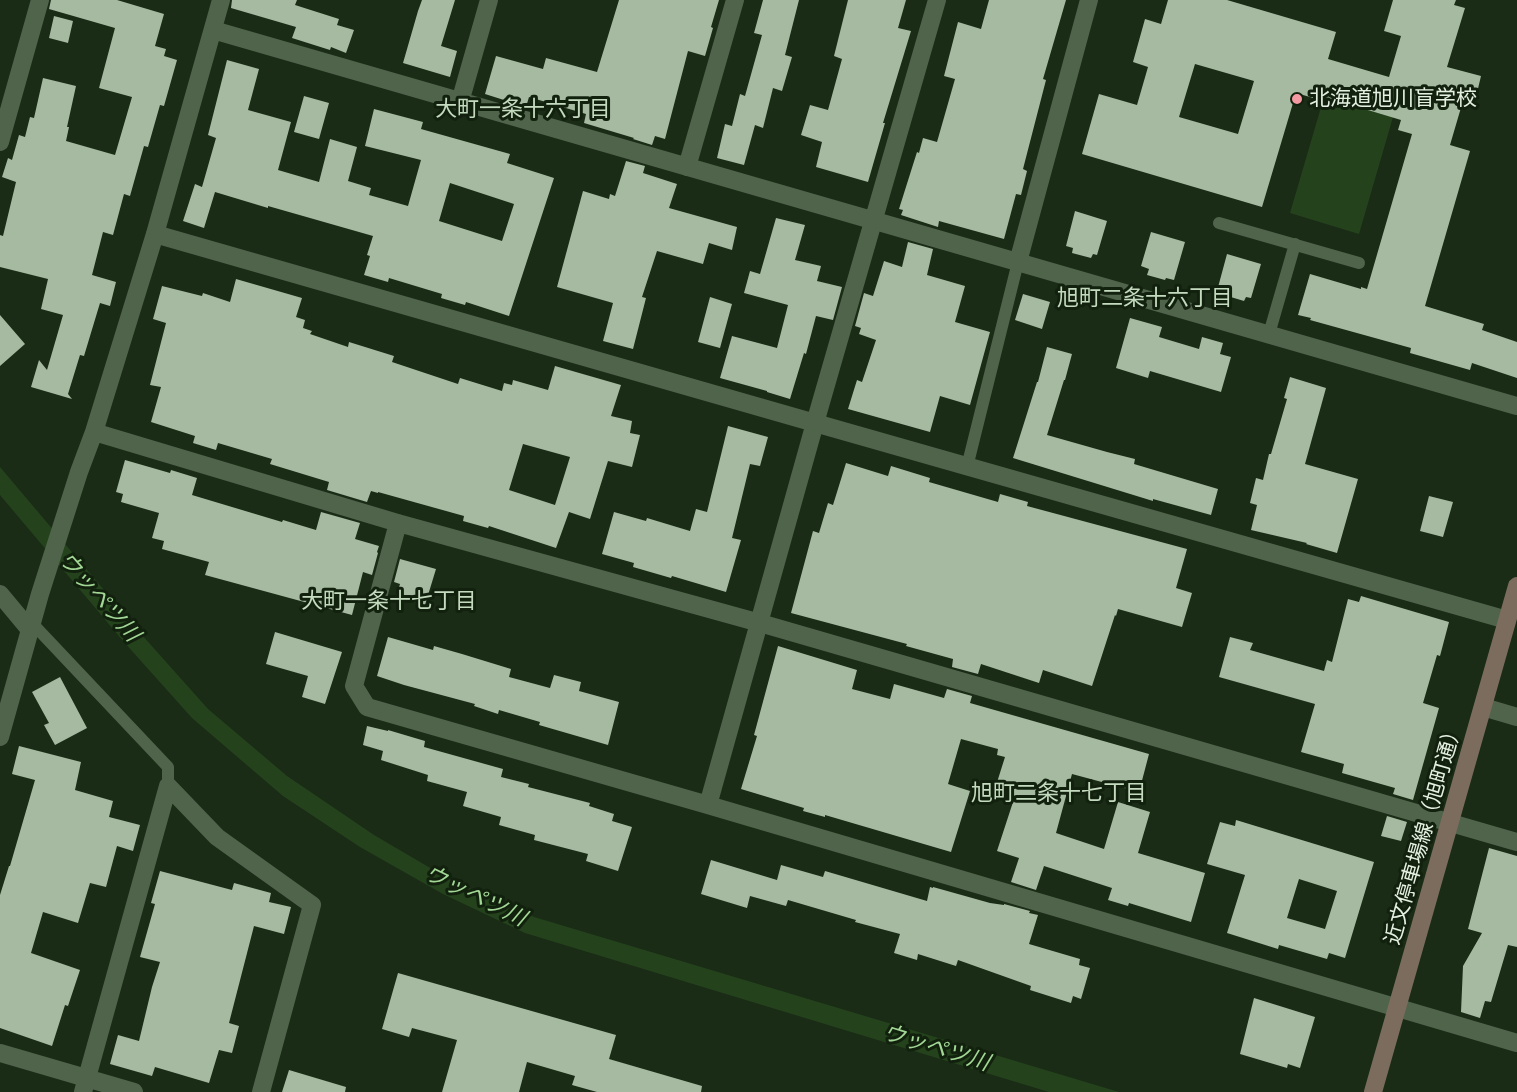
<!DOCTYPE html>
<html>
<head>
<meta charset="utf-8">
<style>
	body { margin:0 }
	canvas { display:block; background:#1a2b16 }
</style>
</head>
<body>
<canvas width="1517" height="1092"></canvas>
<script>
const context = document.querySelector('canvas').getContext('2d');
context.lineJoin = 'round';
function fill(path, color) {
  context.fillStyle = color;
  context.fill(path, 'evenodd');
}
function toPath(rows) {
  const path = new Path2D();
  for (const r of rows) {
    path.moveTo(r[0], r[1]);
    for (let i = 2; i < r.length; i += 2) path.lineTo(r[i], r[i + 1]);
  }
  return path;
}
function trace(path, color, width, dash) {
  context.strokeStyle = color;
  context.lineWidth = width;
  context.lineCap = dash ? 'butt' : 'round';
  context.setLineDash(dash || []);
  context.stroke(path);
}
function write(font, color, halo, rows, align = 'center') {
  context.font = font + ' Inter,"Noto Sans JP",sans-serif';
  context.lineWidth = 6;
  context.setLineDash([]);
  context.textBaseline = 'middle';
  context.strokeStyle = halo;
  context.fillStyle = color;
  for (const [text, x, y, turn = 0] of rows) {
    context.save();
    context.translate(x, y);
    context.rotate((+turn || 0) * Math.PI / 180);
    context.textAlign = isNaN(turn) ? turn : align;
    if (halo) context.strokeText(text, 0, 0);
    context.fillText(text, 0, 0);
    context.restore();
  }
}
fill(toPath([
	[1324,97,1393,117,1359,234,1290,213],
	[0,467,142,635,208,709,287,776,374,835,449,879,534,917,1119,1092,1049,1092,525,933,443,894,360,847,283,796,192,718,124,642,0,495]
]), '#24431c');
fill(toPath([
	[51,0,117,0,164,14,155,46,166,49,164,56,177,60,164,106,160,105,148,147,144,146,130,196,124,194,113,235,103,232,92,275,116,282,110,306,100,303,84,356,80,355,68,394,72,399,31,387,39,360,47,370,63,315,41,309,48,279,0,267,0,235,3,236,16,182,2,177,8,158,12,160,19,135,25,137,30,117,34,118,43,78,76,86,67,127,69,127,66,141,115,155,132,97,99,88,115,28,49,9],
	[232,0,297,0,295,5,339,19,337,25,354,30,346,53,331,47,330,50,292,38,296,27,231,8],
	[422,0,455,0,441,46,457,51,450,77,403,63,418,11],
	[619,0,719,0,711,27,713,28,705,56,688,51,665,139,655,136,652,145,633,139,634,138,584,123,586,114,529,97,526,107,485,94,496,56,543,69,546,58,597,72],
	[763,0,799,0,785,55,792,57,782,91,773,88,763,128,755,125,744,165,717,158,725,124,732,126,740,94,745,96,762,35,754,33],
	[848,0,906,0,898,28,911,31,883,123,885,123,868,182,816,167,822,142,801,135,810,105,828,110,842,59,834,56],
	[989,0,1066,0,1043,79,1046,80,1023,169,1027,171,1021,195,1016,194,1004,239,939,221,938,227,901,215,903,210,899,209,917,152,919,153,923,138,937,142,955,79,944,76,958,22,981,29],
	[1168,0,1227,0,1336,32,1328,59,1389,77,1401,36,1384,31,1393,0,1456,0,1454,5,1465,8,1447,67,1481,76,1476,97,1465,94,1450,145,1470,151,1425,306,1484,324,1482,330,1517,342,1517,378,1472,363,1470,370,1410,353,1411,348,1310,320,1311,318,1298,315,1310,274,1361,289,1361,287,1367,289,1412,134,1398,130,1401,120,1318,95,1317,99,1296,93,1262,207,1082,154,1099,94,1137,105,1148,67,1133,62,1145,19,1161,24],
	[1195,64,1254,81,1238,134,1179,117],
	[54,16,73,21,68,43,49,38],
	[227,60,259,69,248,110,291,122,278,170,319,182,330,139,357,147,348,181,371,188,369,195,408,206,421,160,365,146,374,109,423,122,421,129,510,154,507,163,554,178,509,316,466,302,465,305,441,298,442,294,389,278,388,282,364,275,370,256,367,255,373,236,268,206,268,208,215,192,204,228,183,221,195,184,202,187,216,138,208,135],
	[450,183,514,204,502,241,439,221],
	[304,96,329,103,319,139,294,132],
	[626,161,645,166,643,173,677,184,669,208,737,227,732,250,709,243,703,264,657,251,642,297,646,298,633,349,603,341,613,303,557,287,583,191,609,199,610,194,615,196],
	[1075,211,1107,221,1097,255,1093,254,1091,258,1072,253,1073,248,1066,246],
	[776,218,805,225,795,260,821,266,817,281,842,287,833,320,816,316,806,354,804,353,790,399,767,392,767,391,720,378,732,336,777,348,788,305,744,293,750,271,760,274],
	[1151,232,1185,242,1174,280,1166,278,1165,280,1147,275,1149,269,1141,266],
	[908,242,933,249,927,275,965,286,955,322,990,332,970,405,940,396,930,432,848,409,857,380,862,382,876,340,859,334,861,328,855,326,864,293,873,296,884,261,902,267],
	[1227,254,1261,264,1251,298,1246,297,1244,301,1224,295,1224,293,1217,291],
	[236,279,302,298,296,317,305,320,303,328,312,331,310,334,348,347,349,342,394,356,392,362,458,384,460,378,502,391,504,383,512,385,513,380,548,390,555,366,621,385,611,416,632,421,630,433,640,435,632,467,608,461,590,519,569,512,556,548,489,526,488,528,463,521,464,516,378,492,378,493,371,491,367,502,327,490,329,482,270,464,272,459,218,443,216,450,193,443,195,436,151,422,161,387,150,385,166,323,153,319,162,286,202,296,203,293,230,302],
	[523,444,570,457,555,505,509,490],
	[1023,294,1050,302,1042,329,1015,320],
	[710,297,732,304,720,348,698,342],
	[0,315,25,344,0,366],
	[1130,318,1162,327,1159,337,1199,349,1202,337,1223,343,1220,354,1231,357,1221,392,1150,371,1148,378,1116,368],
	[1047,347,1072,354,1065,380,1064,380,1047,435,1107,452,1135,459,1134,464,1218,489,1211,515,1153,499,1153,501,1013,458,1037,382,1038,382],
	[1290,377,1326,388,1305,464,1358,479,1337,553,1306,544,1307,543,1251,530,1257,505,1250,503,1256,478,1263,480,1269,454,1271,454,1287,399,1284,398],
	[728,426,768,437,760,466,750,464,732,538,741,540,726,592,672,576,671,578,633,567,634,563,602,554,614,512,646,521,647,518,690,531,696,509,707,512],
	[125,460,170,473,171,470,197,478,192,495,282,522,283,520,316,530,321,512,360,523,355,539,379,546,377,552,378,553,372,575,363,572,352,615,205,575,209,562,162,549,164,541,152,538,159,513,121,502,123,494,116,492],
	[846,463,888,476,891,466,930,478,929,482,998,502,1000,494,1028,502,1027,506,1187,549,1176,588,1192,593,1182,627,1118,609,1116,616,1115,615,1092,686,1043,670,1039,683,981,664,978,674,952,667,953,659,906,646,907,644,791,613,813,531,819,533,828,503,833,505],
	[1429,496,1453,502,1443,537,1420,531],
	[400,559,436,569,425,605,396,597,400,584,394,582],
	[1361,596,1449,622,1440,656,1437,655,1423,703,1439,708,1413,800,1393,794,1395,788,1342,773,1344,764,1301,752,1315,704,1219,677,1230,637,1253,643,1250,650,1324,671,1327,660,1332,662,1348,599,1359,602],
	[275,632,342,652,325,704,302,697,308,676,266,664],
	[388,637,433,650,434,646,462,654,511,669,509,677,550,688,554,675,581,682,579,691,619,702,608,745,539,725,540,722,499,710,498,714,474,706,475,704,404,685,377,676],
	[778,646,857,670,852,689,890,699,894,684,944,698,947,689,972,696,970,703,1149,754,1139,792,1072,774,1056,833,1104,849,1118,802,1150,812,1138,853,1205,873,1191,922,1129,903,1128,906,1108,900,1112,888,1044,866,1036,890,1011,882,1019,858,997,851,1013,802,993,795,1005,757,997,755,998,749,961,739,948,784,970,791,951,852,825,815,825,817,803,811,804,808,741,789,757,736,754,735],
	[60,677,87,728,55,745,44,725,49,723,32,692],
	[367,726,388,731,388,730,425,741,424,747,503,769,501,777,529,784,528,787,590,803,589,806,614,814,612,821,632,827,618,871,586,861,588,854,534,840,535,835,499,825,501,817,463,806,467,792,427,781,428,775,381,760,383,751,363,745],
	[19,746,81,762,75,790,113,801,109,817,140,825,133,851,117,846,106,887,90,883,78,923,43,912,31,953,80,970,68,1006,65,1005,52,1046,0,1028,0,895,9,866,10,866,35,780,12,774],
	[1387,816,1407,822,1401,841,1381,836],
	[1236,820,1374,862,1345,958,1329,953,1327,959,1279,945,1278,949,1227,933,1245,875,1207,864,1220,822,1235,826],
	[1299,879,1337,891,1325,929,1287,918],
	[1489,848,1517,856,1517,947,1508,945,1491,1002,1485,1001,1480,1018,1461,1012,1463,966,1482,933,1468,929],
	[711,860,777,880,781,865,823,877,825,871,927,901,930,887,933,888,933,887,990,903,1004,905,1004,904,1030,911,1029,913,1038,915,1029,944,1080,959,1079,965,1090,968,1081,999,1073,996,1071,1003,1030,990,1031,986,958,960,956,966,918,954,917,960,894,953,900,934,855,922,856,920,788,900,786,906,750,896,747,908,701,894],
	[160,871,232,890,234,883,271,893,269,902,291,907,284,934,254,926,229,1023,239,1026,232,1053,219,1050,209,1083,155,1067,152,1076,110,1064,118,1035,139,1041,152,987,160,962,140,957,155,904,151,903],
	[398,973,616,1035,609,1059,702,1086,701,1092,597,1092,572,1085,575,1076,527,1062,519,1092,442,1092,457,1040,412,1028,409,1037,382,1029],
	[1254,998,1315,1017,1300,1068,1288,1064,1287,1068,1240,1054],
	[289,1070,346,1087,345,1092,282,1092]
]), '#a5baa0');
trace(toPath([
	[1219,223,1359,263],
	[1269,334,1295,244],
	[967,467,1018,262],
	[32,623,168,767,168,786]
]), '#50634b', 12);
trace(toPath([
	[213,30,1517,406],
	[460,102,489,0],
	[0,142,40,0],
	[687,167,735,0],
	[155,234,815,423,1507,620],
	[1018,262,1089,0],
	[94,432,398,523,760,623,1517,842],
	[398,523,354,686,367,707,708,805,1517,1043],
	[0,594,30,630],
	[1483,707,1517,717],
	[0,737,40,594,79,472,94,432,155,234,221,0],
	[168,786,217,837,312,905,261,1092],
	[708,805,815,423,937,0],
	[0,1053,134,1092],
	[83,1092,168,786]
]), '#50634b', 18);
trace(toPath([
	[1373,1092,1517,586]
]), '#7b6c5e', 18);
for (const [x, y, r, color] of [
	[1297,99,6,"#f49aa2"]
]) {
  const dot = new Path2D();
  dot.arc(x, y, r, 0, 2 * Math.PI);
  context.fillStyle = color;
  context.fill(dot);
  trace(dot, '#11210d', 2);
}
write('21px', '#e5f0e2', '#11210d', [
	["北海道旭川盲学校",1309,99]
], 'left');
write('21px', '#e5f0e2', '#11210d', [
	["近文停車場線（旭町通）",1424,833,-74]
]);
write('22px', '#c4dabf', '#11210d', [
	["大町一条十六丁目",523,109],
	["旭町二条十六丁目",1145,298],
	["大町一条十七丁目",389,601],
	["旭町二条十七丁目",1059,793]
]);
write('italic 22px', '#a2d796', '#11210d', [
	["ウッペツ川",99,597,49],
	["ウッペツ川",475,896,26],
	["ウッペツ川",936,1048,17]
]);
</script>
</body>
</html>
